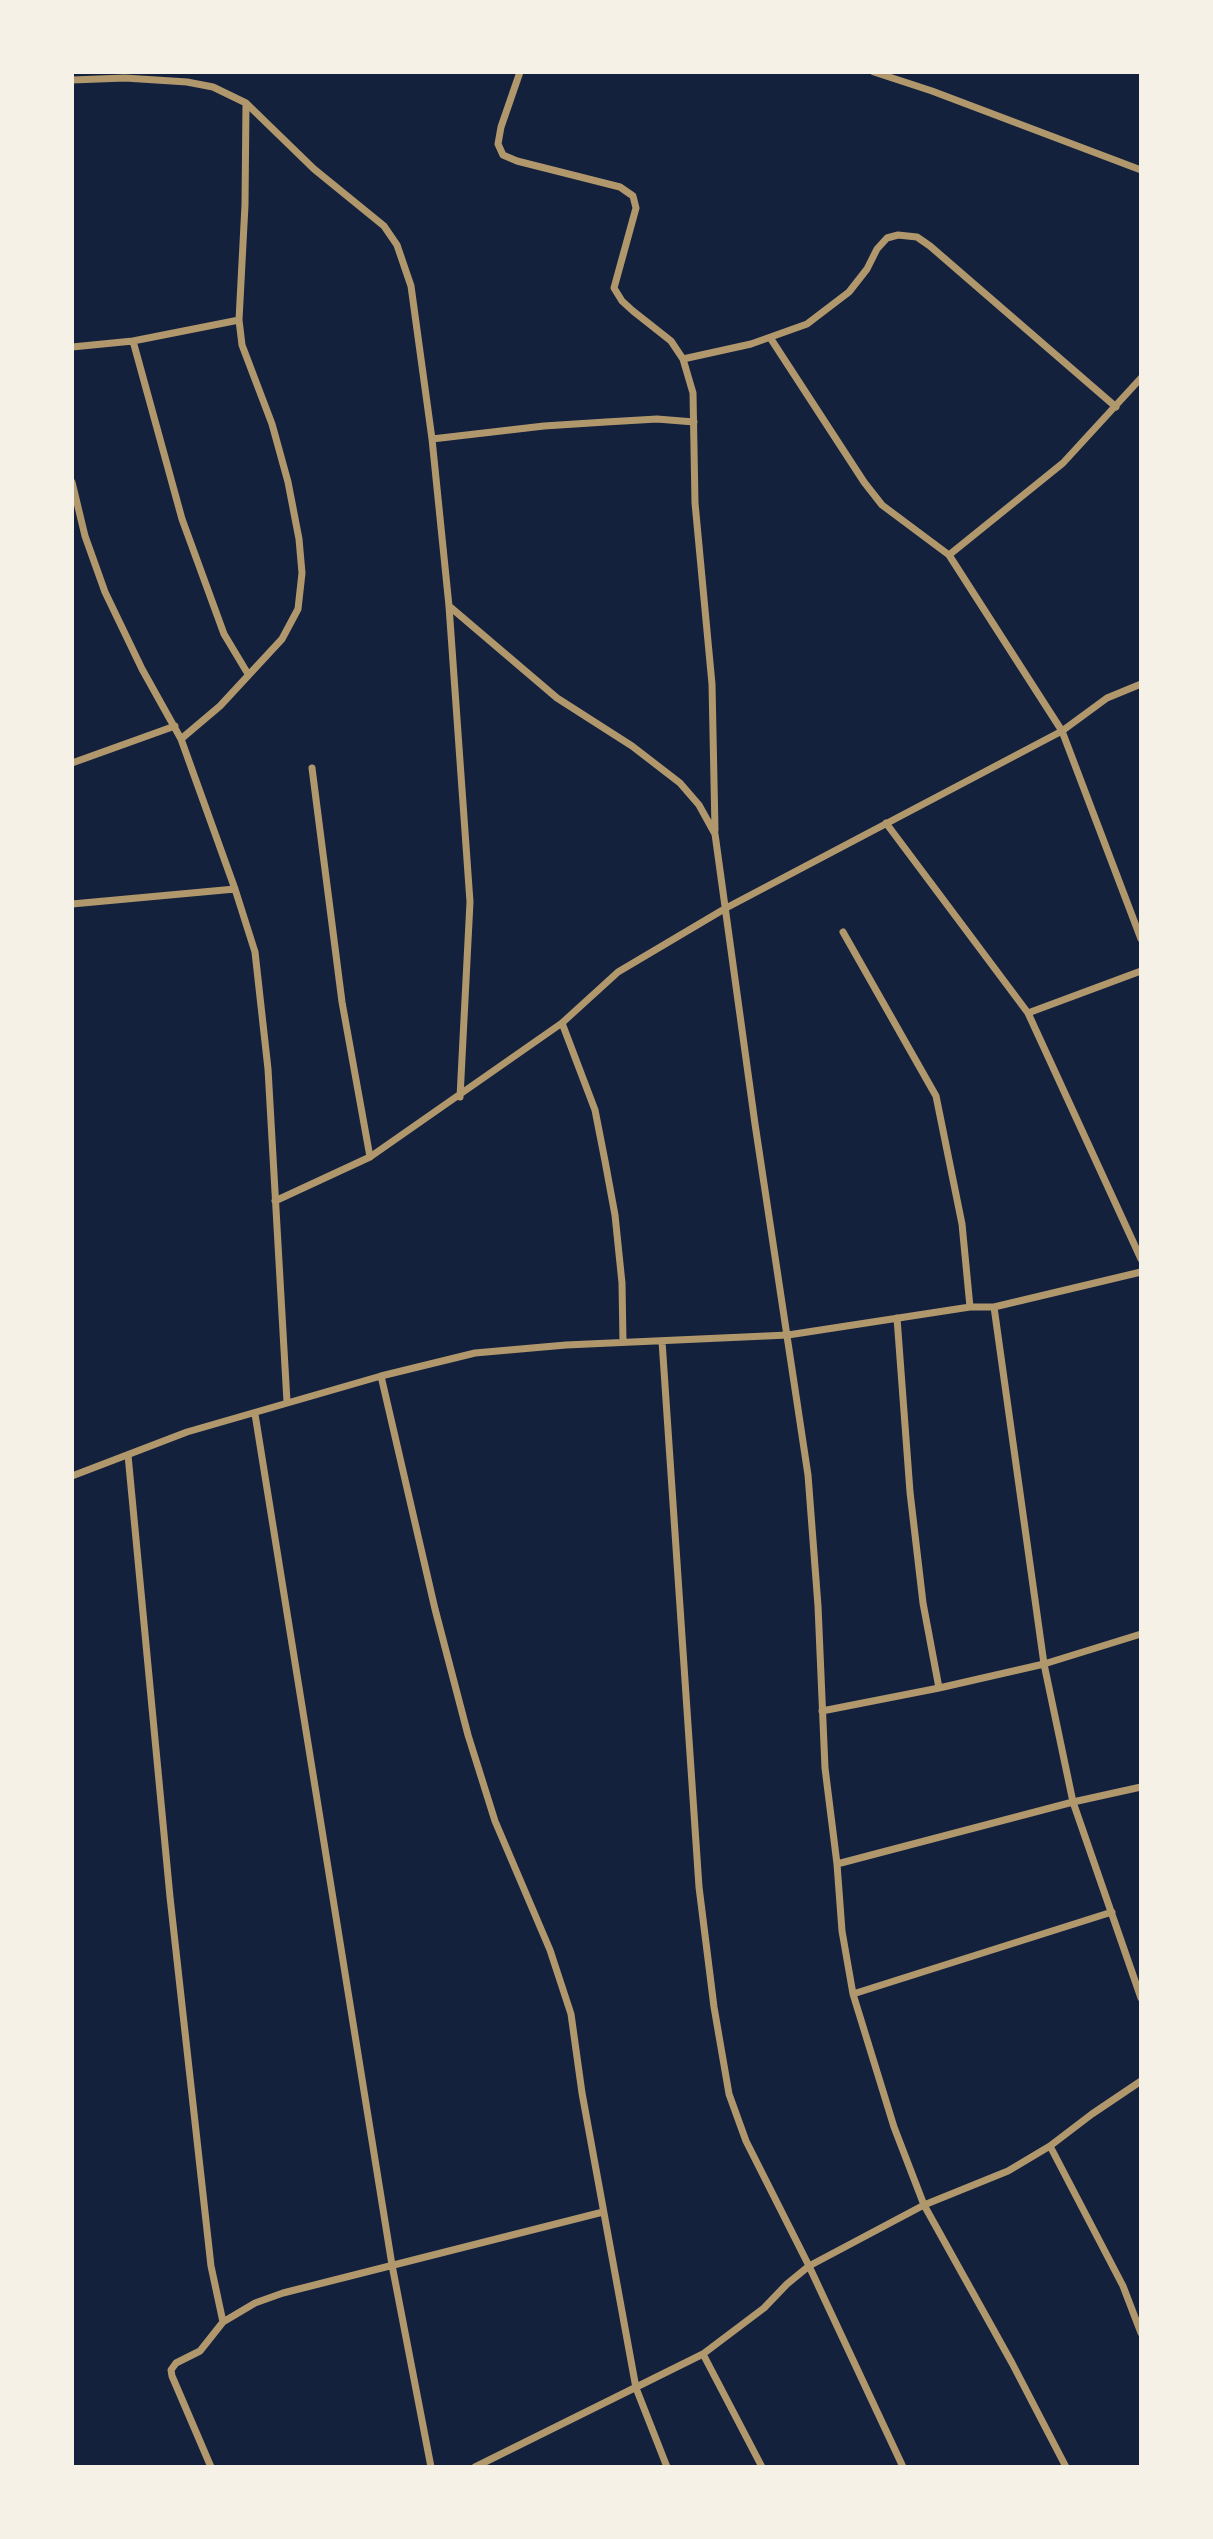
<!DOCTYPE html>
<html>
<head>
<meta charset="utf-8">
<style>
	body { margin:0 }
	#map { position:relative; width:1213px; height:2539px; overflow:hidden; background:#14213d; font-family:Rubik,sans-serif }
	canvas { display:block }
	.frame { position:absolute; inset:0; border:74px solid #f6f1e7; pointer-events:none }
</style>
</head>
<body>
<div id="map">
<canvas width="1213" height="2539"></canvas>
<div class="frame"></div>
</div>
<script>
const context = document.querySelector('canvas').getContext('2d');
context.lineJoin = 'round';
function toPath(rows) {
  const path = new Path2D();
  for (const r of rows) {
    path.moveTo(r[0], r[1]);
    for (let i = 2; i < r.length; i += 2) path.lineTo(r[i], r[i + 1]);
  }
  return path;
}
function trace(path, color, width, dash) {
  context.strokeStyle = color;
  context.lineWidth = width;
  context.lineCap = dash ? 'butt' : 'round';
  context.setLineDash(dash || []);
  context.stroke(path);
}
trace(toPath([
	[520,72,501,127,498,144,503,155,517,161,620,187,633,196,636,208,614,288,622,301,633,311,671,341,683,359,693,393,695,503,712,684,715,830],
	[874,72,932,91,1141,170],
	[72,80,125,78,187,82,213,87,246,103,314,169,384,226,397,245,411,286,432,439,449,606,470,902,460,1097],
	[771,339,864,482,882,505,949,555,1062,731,1141,939],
	[133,341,182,519,224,634,248,674],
	[72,347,133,341,239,320],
	[683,359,751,344,807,324,849,292,867,269,877,249,887,238,898,235,917,237,930,246,1116,407],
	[432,439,544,426,606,422,657,419,694,422],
	[72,482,85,536,105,592,142,669,181,739,235,889,255,952,268,1069,287,1402],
	[949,555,1063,463,1141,378],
	[449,606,557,698,632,746,680,783,699,805,715,834,755,1124,808,1475,818,1606,825,1768,837,1864,842,1931,853,1994,894,2127,924,2205,1012,2363,1066,2467],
	[181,739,220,706,282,639,298,609,302,573,299,539,288,482,272,424,242,345,239,320,245,205,246,103],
	[72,763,175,726],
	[312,768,342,1002,370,1157],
	[886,823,1028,1013,1141,1259],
	[72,904,235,889],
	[843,932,936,1096,962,1224,970,1307],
	[1028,1013,1141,971],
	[562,1023,595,1110,605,1161,615,1215,622,1283,623,1342],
	[275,1201,370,1157,562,1023,618,972,726,908,1062,731,1107,698,1141,684],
	[994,1307,1044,1664,1073,1802,1141,1998],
	[897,1318,910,1492,923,1603,939,1688],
	[662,1341,699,1887,714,2007,729,2094,746,2141,809,2266,903,2467],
	[381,1376,435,1609,468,1735,495,1821,550,1950,571,2014,582,2093,636,2388,667,2467],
	[255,1414,392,2265,431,2467],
	[128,1455,170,1897,211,2266,223,2322],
	[72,1476,187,1432,381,1376,475,1353,566,1345,788,1335,970,1307,994,1307,1141,1272],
	[822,1711,939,1688,1044,1664,1141,1634],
	[837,1864,1073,1802,1141,1787],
	[853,1994,1112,1912],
	[1050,2146,1123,2286,1141,2333],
	[703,2354,762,2467],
	[211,2467,172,2376,171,2370,176,2363,200,2351,223,2322,255,2303,283,2293,603,2212],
	[475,2467,703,2354,764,2308,787,2284,809,2266,924,2205,1008,2171,1050,2146,1092,2114,1141,2081]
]), '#b1986c', 7);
</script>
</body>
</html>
